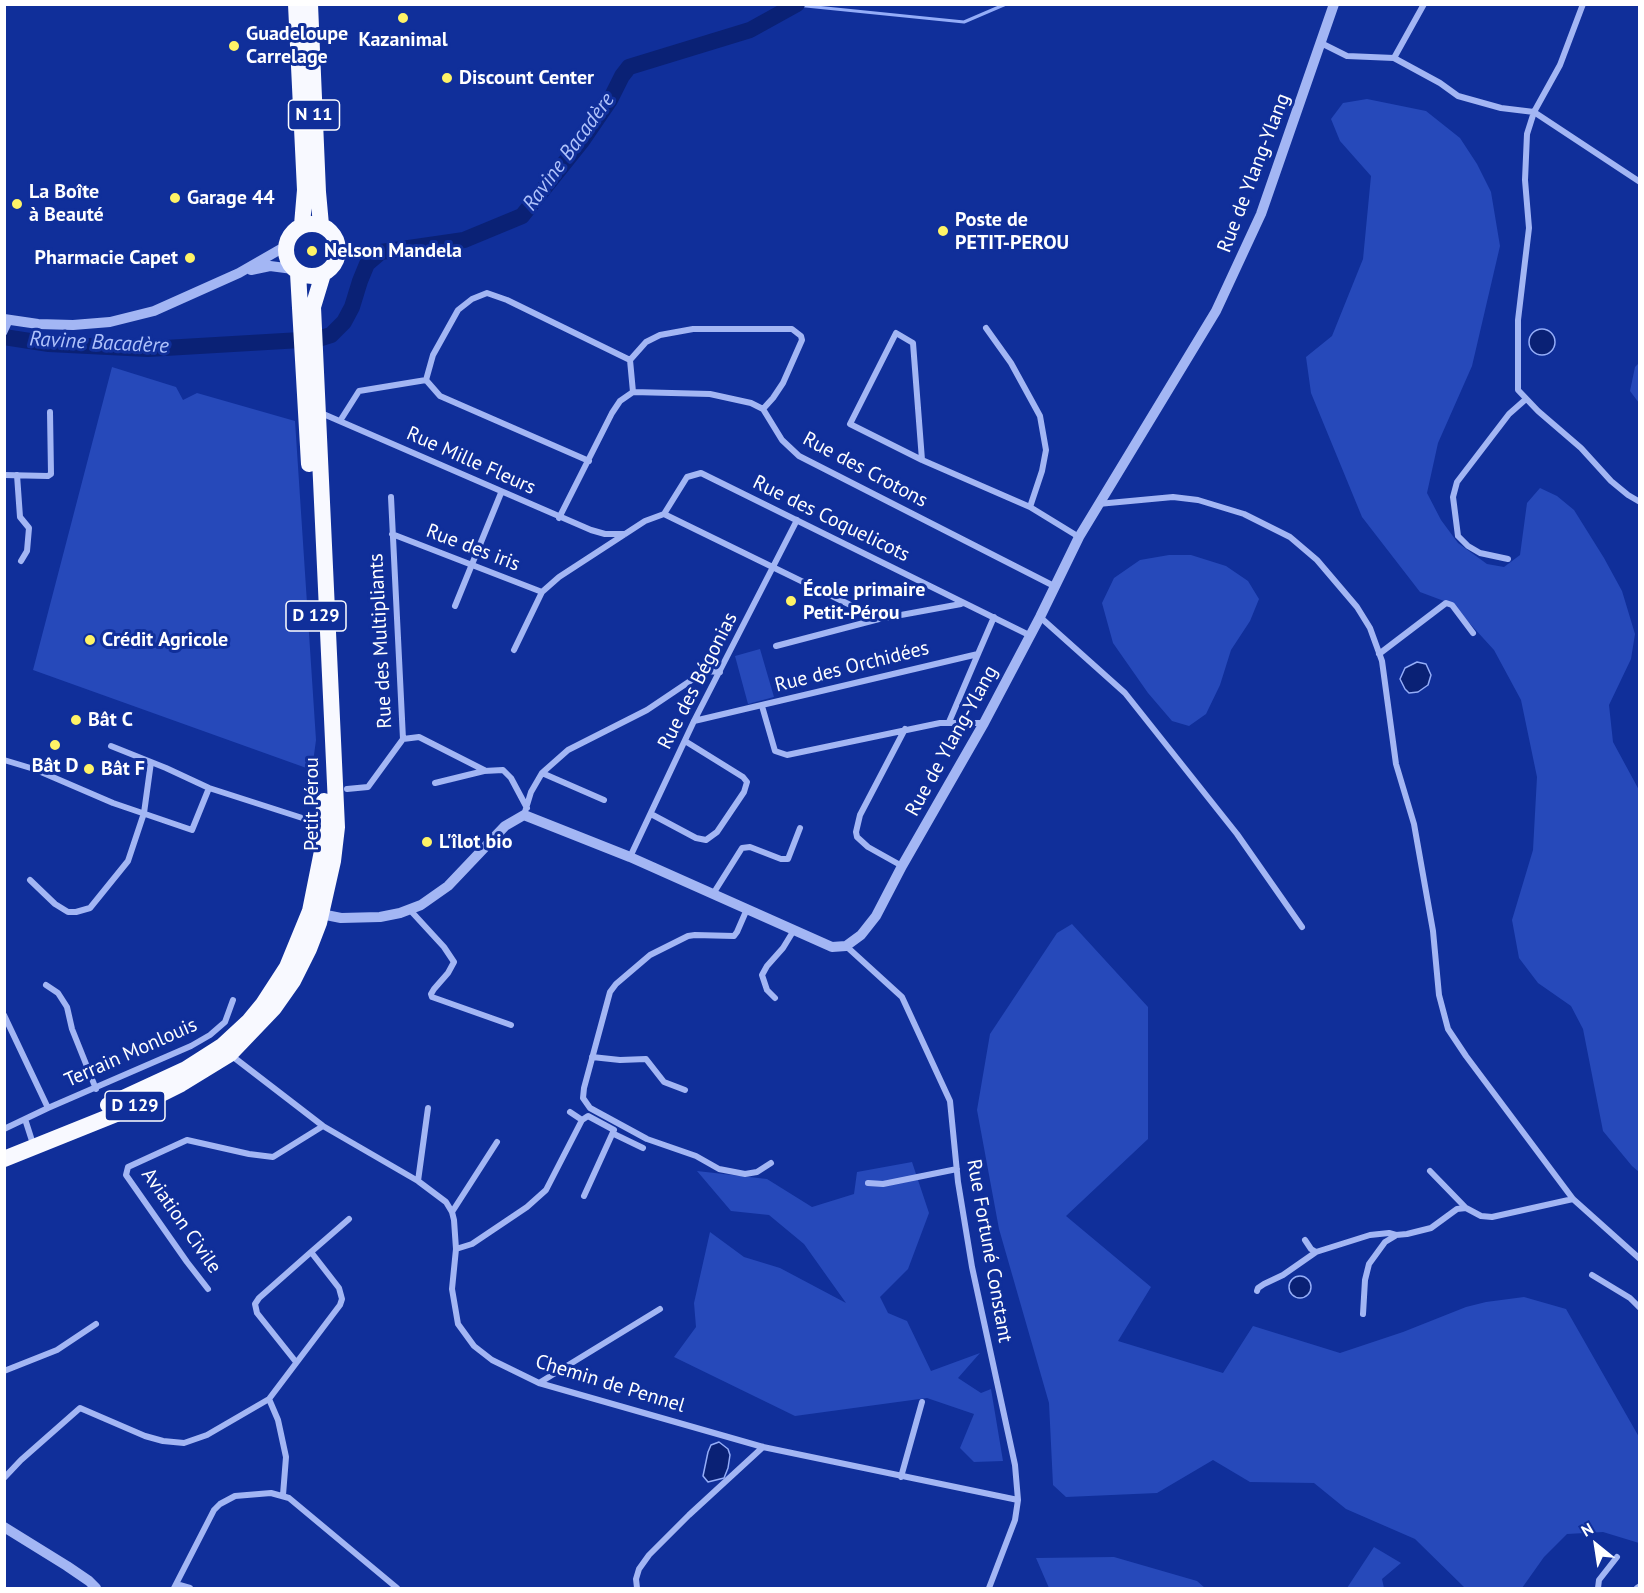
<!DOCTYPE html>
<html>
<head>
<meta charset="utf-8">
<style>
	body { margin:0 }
	#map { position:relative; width:1644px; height:1593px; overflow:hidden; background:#102f9a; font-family:"PT Sans",sans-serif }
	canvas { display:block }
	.frame { position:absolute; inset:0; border:6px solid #fff; pointer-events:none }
	.north { position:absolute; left:1566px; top:1515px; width:60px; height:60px; -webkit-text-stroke:4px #102f9a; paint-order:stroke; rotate:330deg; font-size:16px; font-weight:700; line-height:24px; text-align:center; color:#fff }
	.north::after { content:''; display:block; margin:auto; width:21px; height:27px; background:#fff; clip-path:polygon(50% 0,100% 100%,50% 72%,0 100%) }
</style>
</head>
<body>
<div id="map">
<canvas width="1644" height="1593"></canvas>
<div class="frame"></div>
<div class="north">N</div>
</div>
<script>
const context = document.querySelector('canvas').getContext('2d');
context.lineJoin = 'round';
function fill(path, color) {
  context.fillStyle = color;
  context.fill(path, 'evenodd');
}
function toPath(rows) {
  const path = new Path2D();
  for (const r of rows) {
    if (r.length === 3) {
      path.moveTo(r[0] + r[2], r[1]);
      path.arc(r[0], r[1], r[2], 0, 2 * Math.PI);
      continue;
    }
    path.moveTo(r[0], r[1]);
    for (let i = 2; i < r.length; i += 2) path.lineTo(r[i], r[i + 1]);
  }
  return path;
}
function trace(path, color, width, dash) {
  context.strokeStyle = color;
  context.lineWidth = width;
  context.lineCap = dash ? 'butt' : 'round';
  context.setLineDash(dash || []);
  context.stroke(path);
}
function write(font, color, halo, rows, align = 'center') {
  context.font = font + ' "PT Sans",sans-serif';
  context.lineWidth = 6;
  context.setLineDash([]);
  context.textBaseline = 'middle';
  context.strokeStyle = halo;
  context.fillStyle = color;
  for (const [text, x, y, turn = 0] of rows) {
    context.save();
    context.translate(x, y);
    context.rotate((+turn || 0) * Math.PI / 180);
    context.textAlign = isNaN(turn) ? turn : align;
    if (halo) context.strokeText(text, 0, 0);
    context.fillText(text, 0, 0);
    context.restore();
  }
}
fill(toPath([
	[1367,99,1426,111,1460,138,1477,164,1491,192,1500,246,1472,366,1438,443,1427,493,1441,520,1458,543,1487,564,1504,567,1520,555,1527,503,1540,488,1557,496,1574,510,1604,558,1622,591,1635,634,1631,659,1609,705,1613,742,1639,790,1639,1172,1632,1166,1603,1131,1583,1029,1571,1006,1538,983,1519,958,1512,920,1533,850,1537,777,1521,700,1494,650,1452,604,1420,592,1362,517,1311,393,1306,357,1332,336,1363,259,1371,176,1340,141,1331,119,1343,103],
	[1639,363,1639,403,1630,391,1635,367],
	[112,367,176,387,183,400,197,393,295,421,316,740,312,770,33,670],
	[1169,555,1191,555,1226,566,1248,581,1259,599,1250,621,1231,650,1220,685,1206,714,1189,726,1172,721,1148,693,1113,643,1102,603,1114,578,1140,560],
	[760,649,774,697,748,704,735,656],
	[1072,924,1148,1007,1148,1139,1066,1216,1151,1287,1118,1341,1223,1373,1253,1326,1340,1353,1403,1332,1466,1307,1486,1302,1524,1297,1566,1309,1639,1437,1639,1543,1603,1532,1567,1534,1544,1557,1522,1588,1465,1588,1415,1539,1346,1509,1314,1483,1250,1482,1213,1460,1157,1493,1066,1497,1053,1485,1049,1403,999,1229,977,1110,990,1034,1057,933],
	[912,1162,929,1213,908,1269,880,1297,888,1313,907,1321,931,1371,980,1353,958,1378,981,1393,991,1389,1003,1461,974,1462,960,1448,974,1414,927,1398,795,1416,674,1357,696,1327,694,1303,710,1232,744,1257,780,1268,846,1303,804,1244,769,1215,731,1211,697,1171,767,1179,812,1207,854,1194,857,1172],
	[1374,1547,1401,1563,1382,1579,1384,1588,1347,1588],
	[1114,1557,1197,1581,1205,1588,1049,1588,1036,1558]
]), '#2649ba');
const water = toPath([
	[1542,342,13],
	[1417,662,1426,664,1431,675,1428,685,1418,692,1409,693,1405,689,1400,679,1405,668,1417,662],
	[1300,1287,11],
	[719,1442,728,1449,730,1455,728,1468,724,1478,708,1482,703,1476,708,1452,711,1445,719,1442]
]);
fill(water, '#0a2175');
trace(water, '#94adf8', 1.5);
trace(toPath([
	[796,5,964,22,1006,4]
]), '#94adf8', 3);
trace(toPath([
	[4,337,49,344,148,349,318,339,331,335,344,322,352,307,360,281,367,264,381,252,464,240,522,216,582,141,610,100,622,76,629,67,750,30,797,4]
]), '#0a2175', 16);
trace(toPath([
	[1583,4,1560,65,1534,112,1527,134,1525,180,1529,228,1518,320,1518,390,1538,411,1581,448,1611,481,1628,495,1640,502],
	[1321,43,1347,56,1394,58,1440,83,1458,96,1501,108,1534,112,1640,182],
	[1394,58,1424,4],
	[986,328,1011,363,1040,416,1046,450,1042,471,1030,507],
	[4,333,10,320],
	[426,380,433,355,458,310,472,299,487,293,507,300,630,360],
	[633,392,710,394,751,403,763,409,782,440,799,456,1054,586],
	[633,392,630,360,646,342,660,335,693,329,792,329,801,336,802,340,783,383,773,398,763,409],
	[321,413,591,530,605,534,625,534],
	[340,421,359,391,426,380,440,396,589,461],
	[922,460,913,343,896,333,850,424,922,460,1030,507,1079,537],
	[4,475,48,476,51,474,50,412],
	[17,475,20,517,29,528,27,551,21,561],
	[1098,504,1173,497,1198,500,1244,514,1290,537,1317,560,1357,607,1370,628,1382,661,1396,764,1414,824,1433,931,1439,995,1448,1029,1466,1056,1573,1199,1640,1259],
	[664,514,687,477,701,473,1031,636],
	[664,514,879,619],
	[559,518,612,413,620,401,633,392],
	[392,534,542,592],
	[1508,559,1480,553,1468,546,1458,536,1453,497,1457,482,1509,414,1526,399],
	[455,606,501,493],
	[1040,617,1125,693,1237,834,1302,927],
	[776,646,879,619,961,604],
	[514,650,542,592,559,577,645,521,664,514],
	[1379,654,1446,603,1452,605,1473,633],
	[762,706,775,751,787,755,940,723,984,723],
	[694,721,978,654,994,617],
	[949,722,978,654],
	[403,739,419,737,484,770],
	[111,746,166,768,209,788,321,824],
	[4,760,34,769,113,803,192,830,209,788],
	[542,773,604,800],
	[435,783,484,771,503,770,511,778,527,808],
	[347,789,368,787,403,739,391,497],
	[651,814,696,838,706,840,717,832,744,792,747,782,743,777,685,741],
	[524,815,531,792,542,773,568,750,647,710,705,671,720,672],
	[630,857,694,721,797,520],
	[902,866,868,847,857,837,856,832,860,815,905,729],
	[30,880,55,904,68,912,76,912,90,908,128,861,144,813,151,762],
	[713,894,742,848,750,847,781,859,788,859,800,828],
	[747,909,737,932,734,936,695,935,688,936,650,955,616,984,610,992,584,1088,583,1098,590,1108,647,1139,696,1156,719,1169,745,1174,757,1172,771,1163],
	[410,910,444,947,454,962,448,973,434,989,431,994,432,997,511,1025],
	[846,946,902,997,950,1101,958,1182,972,1267,1015,1465,1018,1500,1015,1520,989,1588],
	[46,985,58,993,67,1007,72,1029,96,1089],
	[775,998,767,990,762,975,767,966,783,948,794,930],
	[4,1015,48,1108],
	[232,1056,323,1126,418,1181,446,1202,452,1212,454,1220,456,1249,452,1289,458,1324,474,1346,492,1360,539,1383,763,1447,1018,1500],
	[592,1057,620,1060,646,1059,664,1082,685,1090],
	[570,1112,582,1120],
	[25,1119,34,1147],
	[4,1129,48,1108,191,1046,210,1035,225,1022,233,1000],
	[614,1134,643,1148],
	[1430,1171,1466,1208],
	[418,1181,428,1108],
	[868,1183,883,1184,957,1169],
	[452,1212,497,1142],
	[1305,1240,1311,1249,1316,1252],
	[456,1249,472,1244,527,1207,546,1190,582,1120,588,1116,614,1130,584,1196],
	[311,1252,349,1219],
	[1592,1275,1630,1298,1640,1308],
	[208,1289,187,1262,126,1175,128,1167,187,1140,249,1154,273,1157,323,1126],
	[1257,1291,1258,1288,1264,1284,1283,1275,1316,1252,1370,1235,1389,1233,1396,1235,1407,1234,1431,1228,1457,1209,1466,1208,1481,1216,1492,1217,1573,1199],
	[1363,1314,1365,1280,1369,1264,1385,1242,1395,1236],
	[4,1371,57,1350,96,1324],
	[539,1383,660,1309],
	[269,1399,278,1420,286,1457,283,1495],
	[901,1477,922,1402],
	[4,1478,21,1460,80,1408,145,1436,163,1441,184,1443,207,1435,269,1399,340,1305,342,1299,339,1288,311,1252,259,1298,255,1304,257,1313,296,1362],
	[176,1584,190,1588],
	[174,1588,214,1510,220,1504,235,1496,271,1493,289,1498,397,1588],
	[637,1588,636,1579,639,1569,649,1555,689,1515,763,1447],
	[1598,1588,1599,1580,1617,1557],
	[1637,1588,1640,1586]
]), '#a3b6f4', 6);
trace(toPath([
	[251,270,270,266,293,269],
	[4,319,38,324,73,325,110,322,154,311,239,273,286,246],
	[316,913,341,918,380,917,400,913,421,905,448,886,505,826,524,815,630,857,832,947,846,946,861,935,876,916,902,866,984,723,1040,617,1079,537,1216,311,1261,214,1334,4],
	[4,1527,67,1566,89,1581,96,1588]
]), '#a3b6f4', 10);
trace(toPath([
	[296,4,305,190,302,225],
	[310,4,318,192,321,225],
	[312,250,26],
	[298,273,309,464],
	[108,1105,186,1069,222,1046,249,1021,263,1004,287,967,310,911,323,846,324,801],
	[4,1159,141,1104,181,1084,230,1054,274,1008,293,981,309,949,319,923,333,861,337,827,313,307,323,274]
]), '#f8f9ff', 16);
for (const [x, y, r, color] of [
	[403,18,6,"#fff366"],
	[234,46,6,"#fff366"],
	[447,78,6,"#fff366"],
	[175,198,6,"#fff366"],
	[17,204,6,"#fff366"],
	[943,231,6,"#fff366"],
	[312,251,6,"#fff366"],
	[190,258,6,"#fff366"],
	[791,601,6,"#fff366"],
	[90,640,6,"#fff366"],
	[76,720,6,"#fff366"],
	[55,745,6,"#fff366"],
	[89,769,6,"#fff366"],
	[427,842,6,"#fff366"]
]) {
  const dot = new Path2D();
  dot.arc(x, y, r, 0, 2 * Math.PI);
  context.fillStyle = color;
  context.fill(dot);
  trace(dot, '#102f9a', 2);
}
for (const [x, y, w] of [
	[314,115,51],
	[316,616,60],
	[135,1106,60]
]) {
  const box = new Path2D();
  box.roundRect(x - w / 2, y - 15, w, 30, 4.5);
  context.fillStyle = '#102f9a';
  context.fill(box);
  trace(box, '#fff', 1.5);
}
write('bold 18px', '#fff', null, [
	["N 11",314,115],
	["D 129",316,616],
	["D 129",135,1106]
]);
write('bold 20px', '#fff', '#102f9a', [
	["Guadeloupe",246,34],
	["Carrelage",246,57],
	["Kazanimal",403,40,"center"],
	["Discount Center",459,78],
	["La Boîte",29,192],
	["à Beauté",29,215],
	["Garage 44",187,198],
	["Poste de",955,220],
	["PETIT-PEROU",955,243],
	["Nelson Mandela",324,251],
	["Pharmacie Capet",178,258,"right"],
	["École primaire",803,590],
	["Petit-Pérou",803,613],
	["Crédit Agricole",102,640],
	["Bât C",88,720],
	["Bât D",55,766,"center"],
	["Bât F",101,769],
	["L'îlot bio",439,842]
], 'left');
write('20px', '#fff', '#102f9a', [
	["Rue de Ylang-Ylang",1254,173,-69],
	["Rue Mille Fleurs",471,461,24],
	["Rue des Crotons",865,470,28],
	["Rue des Coquelicots",831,519,26],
	["Rue des iris",473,548,21],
	["Rue des Multipliants",381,641,-93],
	["Rue des Orchidées",852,667,-14],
	["Rue des Bégonias",698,681,-63],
	["Rue de Ylang-Ylang",952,741,-61],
	["Petit Pérou",312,804,-90],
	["Terrain Monlouis",131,1053,-24],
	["Aviation Civile",181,1221,55],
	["Rue Fortuné Constant",989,1251,80],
	["Chemin de Pennel",610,1384,17]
]);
write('italic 21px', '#afc2fb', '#102f9a', [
	["Ravine Bacadère",569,152,-54],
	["Ravine Bacadère",99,343,3]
]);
</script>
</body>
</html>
